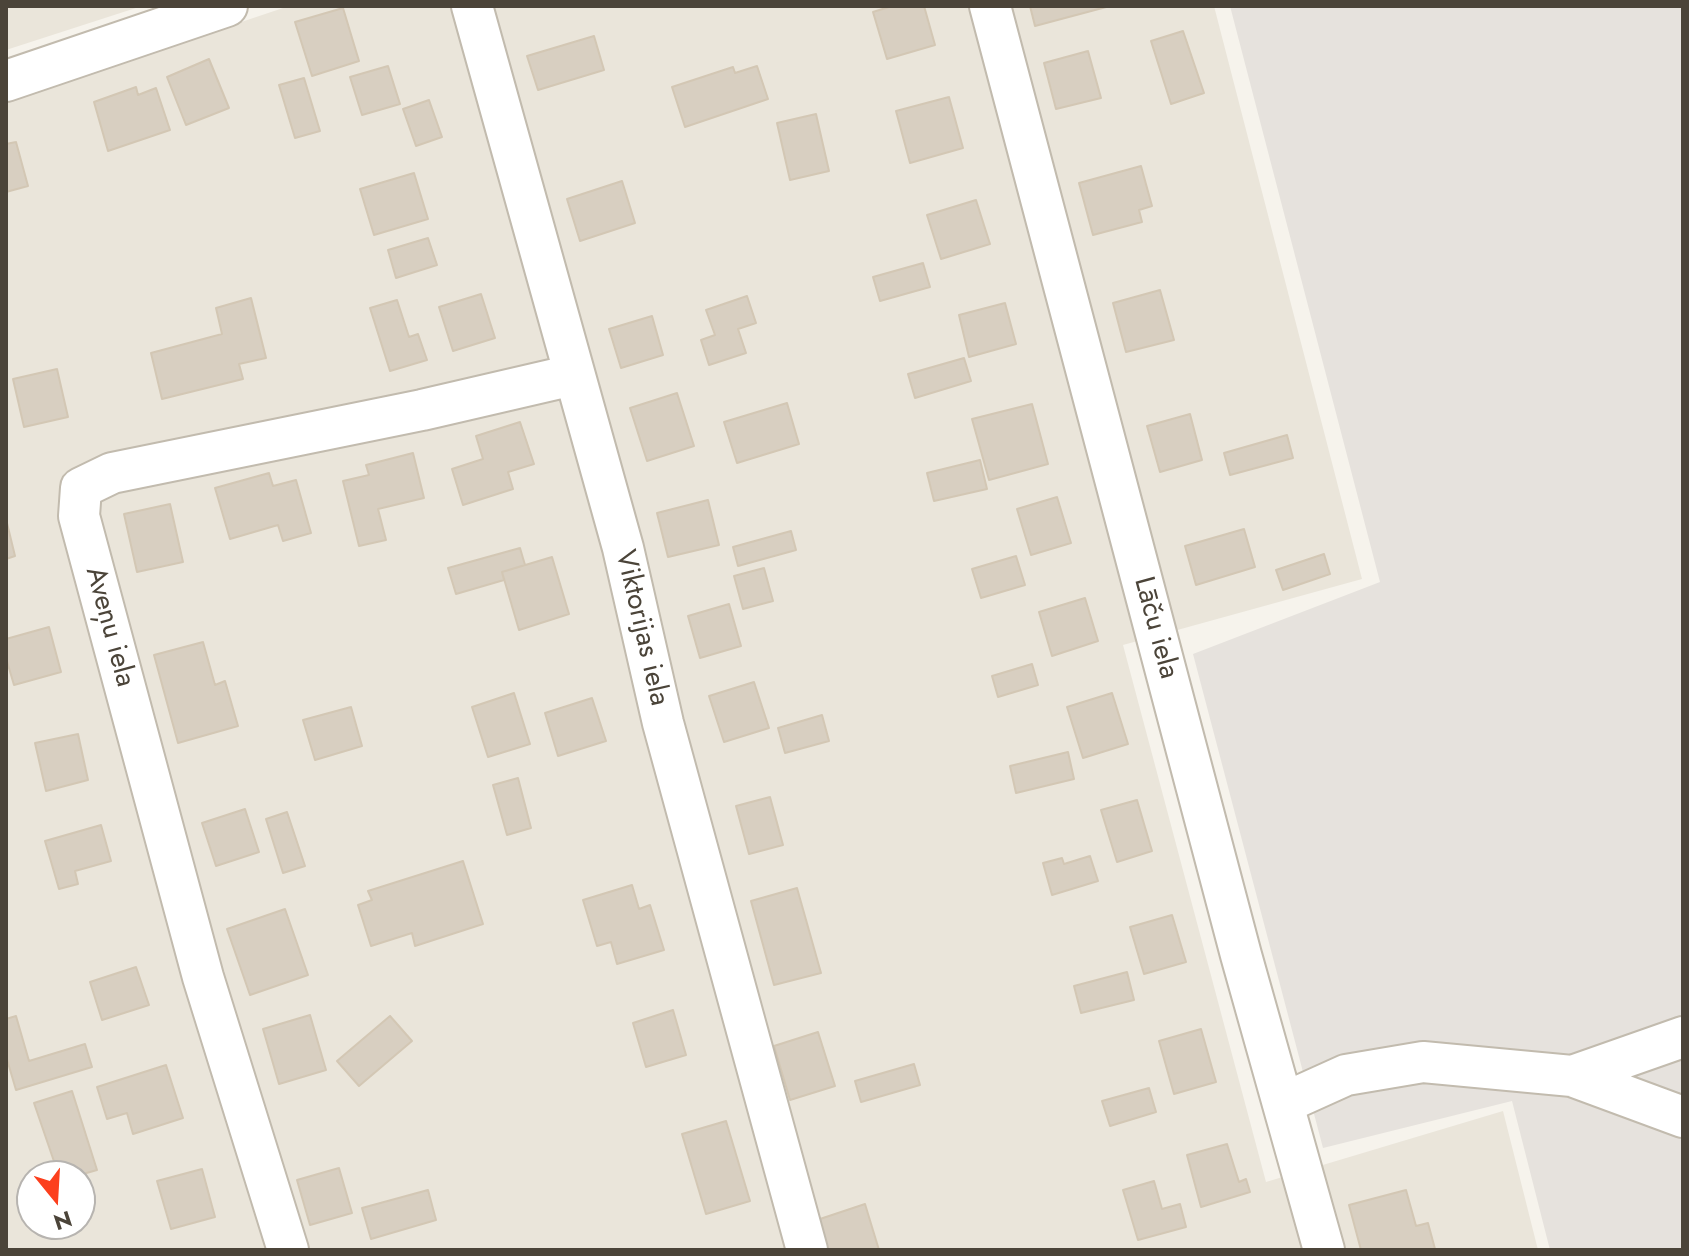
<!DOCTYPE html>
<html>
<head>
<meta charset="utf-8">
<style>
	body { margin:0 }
	#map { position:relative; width:1689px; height:1256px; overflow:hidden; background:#f6f3ec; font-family:Jost,sans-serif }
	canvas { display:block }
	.frame { position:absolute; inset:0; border:8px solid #4b4439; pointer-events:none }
	.north { position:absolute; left:16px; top:1160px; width:80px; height:80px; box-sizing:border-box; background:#fff; border:2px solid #b7b4b0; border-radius:50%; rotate:162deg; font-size:22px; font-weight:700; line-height:32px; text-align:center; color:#4b4439 }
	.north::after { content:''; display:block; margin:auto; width:28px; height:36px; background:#fc3f1d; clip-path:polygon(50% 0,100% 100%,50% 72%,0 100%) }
</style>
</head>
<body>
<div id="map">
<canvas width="1689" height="1256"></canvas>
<div class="frame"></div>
<div class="north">N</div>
</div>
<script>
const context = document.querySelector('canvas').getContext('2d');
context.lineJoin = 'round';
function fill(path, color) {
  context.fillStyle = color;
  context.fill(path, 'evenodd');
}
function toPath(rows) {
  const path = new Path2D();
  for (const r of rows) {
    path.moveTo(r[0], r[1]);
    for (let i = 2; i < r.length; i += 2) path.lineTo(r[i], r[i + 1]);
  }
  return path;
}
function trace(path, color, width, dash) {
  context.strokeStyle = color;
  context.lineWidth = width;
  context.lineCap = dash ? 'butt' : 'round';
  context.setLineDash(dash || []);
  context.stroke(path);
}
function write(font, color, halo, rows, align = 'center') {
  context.font = font + ' Jost,sans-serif';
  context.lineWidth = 6;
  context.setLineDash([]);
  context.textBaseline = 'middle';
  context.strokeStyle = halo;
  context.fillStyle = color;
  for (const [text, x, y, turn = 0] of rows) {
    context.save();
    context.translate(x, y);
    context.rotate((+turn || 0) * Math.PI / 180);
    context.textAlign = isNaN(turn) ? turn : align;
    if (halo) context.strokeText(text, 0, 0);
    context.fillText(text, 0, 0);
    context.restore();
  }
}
fill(toPath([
	[6,6,142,6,6,50],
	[289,6,1214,6,1362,579,1123,645,1266,1182,1503,1111,1538,1250,6,1250,6,101],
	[32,1176,80,1176,80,1224,32,1224]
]), '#eae5da');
fill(toPath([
	[1230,6,1683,6,1683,1250,1550,1250,1512,1101,1323,1148,1193,654,1380,582]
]), '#e6e2dd');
const building = toPath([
	[892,6,924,6,935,45,887,59,873,12,892,6],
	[1030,6,1110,6,1035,26,1030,6],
	[343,8,359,61,312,76,295,22,343,8],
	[1183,31,1204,93,1171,104,1151,41,1183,31],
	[594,36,604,70,538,90,527,56,594,36],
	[1088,51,1101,98,1056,109,1044,63,1088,51],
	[209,59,229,108,186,125,167,77,209,59],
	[388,66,400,104,362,115,350,77,388,66],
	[757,66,768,99,685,127,672,87,733,67,735,73,757,66],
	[304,78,320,131,295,138,279,85,304,78],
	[136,87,138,95,156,88,170,130,108,151,94,102,136,87],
	[949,97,963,148,910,163,896,111,949,97],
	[429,100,442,137,416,146,403,109,429,100],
	[816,114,829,171,790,180,777,123,816,114],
	[16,142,28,186,6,192,6,144,16,142],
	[1141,166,1152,206,1139,210,1142,222,1093,235,1079,183,1141,166],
	[414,173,428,219,374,235,360,189,414,173],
	[622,181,635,223,580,241,567,199,622,181],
	[976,200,990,244,941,259,927,215,976,200],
	[428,238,437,265,396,278,388,250,428,238],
	[923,263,930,287,880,301,873,277,923,263],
	[1160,290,1174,340,1126,352,1113,303,1160,290],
	[481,294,495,338,453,351,439,307,481,294],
	[747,296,756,323,738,329,746,353,709,365,701,340,715,335,706,310,747,296],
	[251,298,266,358,239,364,243,379,162,399,151,353,222,334,216,308,251,298],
	[397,300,409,337,418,334,427,360,390,371,370,308,397,300],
	[1005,303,1016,344,969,357,959,315,1005,303],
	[652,316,663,355,621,368,609,329,652,316],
	[964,358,971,381,915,398,908,374,964,358],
	[57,369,68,417,24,427,13,379,57,369],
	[677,393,694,446,647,461,630,408,677,393],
	[787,403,799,444,737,463,724,422,787,403],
	[1032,404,1048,464,989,480,972,419,1032,404],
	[1190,414,1202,460,1160,472,1147,426,1190,414],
	[520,422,534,464,508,472,513,489,463,505,452,469,483,459,476,436,520,422],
	[1287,435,1293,458,1230,475,1224,453,1287,435],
	[413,453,424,498,378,509,386,540,359,546,343,481,369,475,366,465,413,453],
	[980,460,987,489,934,501,927,473,980,460],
	[269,473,273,486,296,480,311,533,283,541,278,525,230,539,215,488,269,473],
	[1057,497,1071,543,1031,555,1017,509,1057,497],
	[708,500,719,545,668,557,657,513,708,500],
	[170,504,183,562,137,572,124,514,170,504],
	[6,519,15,556,6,559,6,519],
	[1244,529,1255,567,1196,585,1185,546,1244,529],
	[791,531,796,550,738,566,733,547,791,531],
	[520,548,525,565,502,572,504,580,456,594,448,568,520,548],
	[1324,554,1330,574,1283,590,1276,570,1324,554],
	[1016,556,1025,585,981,598,972,569,1016,556],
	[552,557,569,614,519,630,502,572,552,557],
	[764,568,773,601,743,609,734,576,764,568],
	[1085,598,1098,641,1052,656,1039,612,1085,598],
	[729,604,741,646,700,658,688,616,729,604],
	[49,627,61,672,14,685,6,658,6,639,49,627],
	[203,642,215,685,225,681,238,726,178,743,154,655,203,642],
	[1032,664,1038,685,998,697,992,676,1032,664],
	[754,682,769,728,724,742,709,696,754,682],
	[514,693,530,744,488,757,472,707,514,693],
	[1112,693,1128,744,1083,758,1067,707,1112,693],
	[592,698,606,741,558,756,545,713,592,698],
	[351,707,362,746,315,760,303,720,351,707],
	[822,715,829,741,785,753,778,728,822,715],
	[78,734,88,780,46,791,35,743,78,734],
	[1068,752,1074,779,1016,793,1010,766,1068,752],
	[518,778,531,828,507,835,493,785,518,778],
	[770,797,783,845,749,854,736,806,770,797],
	[1137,800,1152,851,1117,862,1101,810,1137,800],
	[245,809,259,852,216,866,202,823,245,809],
	[287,812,305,866,283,873,266,819,287,812],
	[101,825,111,861,75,871,78,884,59,889,45,841,101,825],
	[1090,856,1098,881,1052,895,1043,863,1062,858,1064,864,1090,856],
	[463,861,483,924,415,946,412,933,371,946,358,905,372,900,368,891,463,861],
	[632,885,639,909,650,905,664,950,617,964,611,942,597,946,583,900,632,885],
	[797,888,821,973,774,985,751,901,797,888],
	[285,909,308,975,250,995,227,929,285,909],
	[1172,915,1186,962,1144,974,1130,927,1172,915],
	[136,967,149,1005,102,1020,90,982,136,967],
	[1127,972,1134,1000,1081,1013,1074,986,1127,972],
	[673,1010,686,1055,646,1067,633,1023,673,1010],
	[310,1015,326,1070,279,1084,263,1029,310,1015],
	[16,1016,29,1061,85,1044,92,1067,16,1090,6,1056,6,1019,16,1016],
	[390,1016,412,1041,359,1086,337,1061,390,1016],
	[1201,1029,1216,1082,1174,1094,1159,1041,1201,1029],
	[818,1032,835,1086,790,1100,774,1046,818,1032],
	[914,1064,920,1085,861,1102,855,1081,914,1064],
	[166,1065,183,1118,133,1134,127,1113,107,1119,97,1087,166,1065],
	[1149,1088,1156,1112,1110,1126,1102,1101,1149,1088],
	[72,1091,97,1170,76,1176,59,1176,34,1103,72,1091],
	[726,1121,750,1201,706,1214,682,1134,726,1121],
	[1227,1144,1239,1182,1246,1179,1250,1192,1201,1207,1187,1155,1227,1144],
	[339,1168,352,1213,310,1225,297,1180,339,1168],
	[202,1169,215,1217,171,1229,157,1181,202,1169],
	[1154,1181,1162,1209,1180,1204,1186,1227,1138,1240,1123,1190,1154,1181],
	[428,1190,436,1220,371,1239,362,1208,428,1190],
	[1406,1190,1416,1226,1428,1223,1435,1249,1361,1250,1349,1205,1406,1190],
	[865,1204,879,1250,827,1250,817,1220,865,1204]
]);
fill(building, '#d8cfc1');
trace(building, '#d3c7b4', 2);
const minor = toPath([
	[472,6,623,548,663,723,807,1250],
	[990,6,1241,955,1324,1250],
	[6,81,227,6],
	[1572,1076,1683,1037],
	[1284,1103,1346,1075,1423,1062,1572,1076,1683,1117],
	[288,1250,203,977,79,516,81,488,112,473,422,410,573,375]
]);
trace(minor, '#c2bbae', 44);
trace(minor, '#fff', 40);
write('28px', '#4b4439', '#fff', [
	["Aveņu iela",109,627,75],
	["Viktorijas iela",641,628,77],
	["Lāču iela",1155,628,75]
]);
</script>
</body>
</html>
